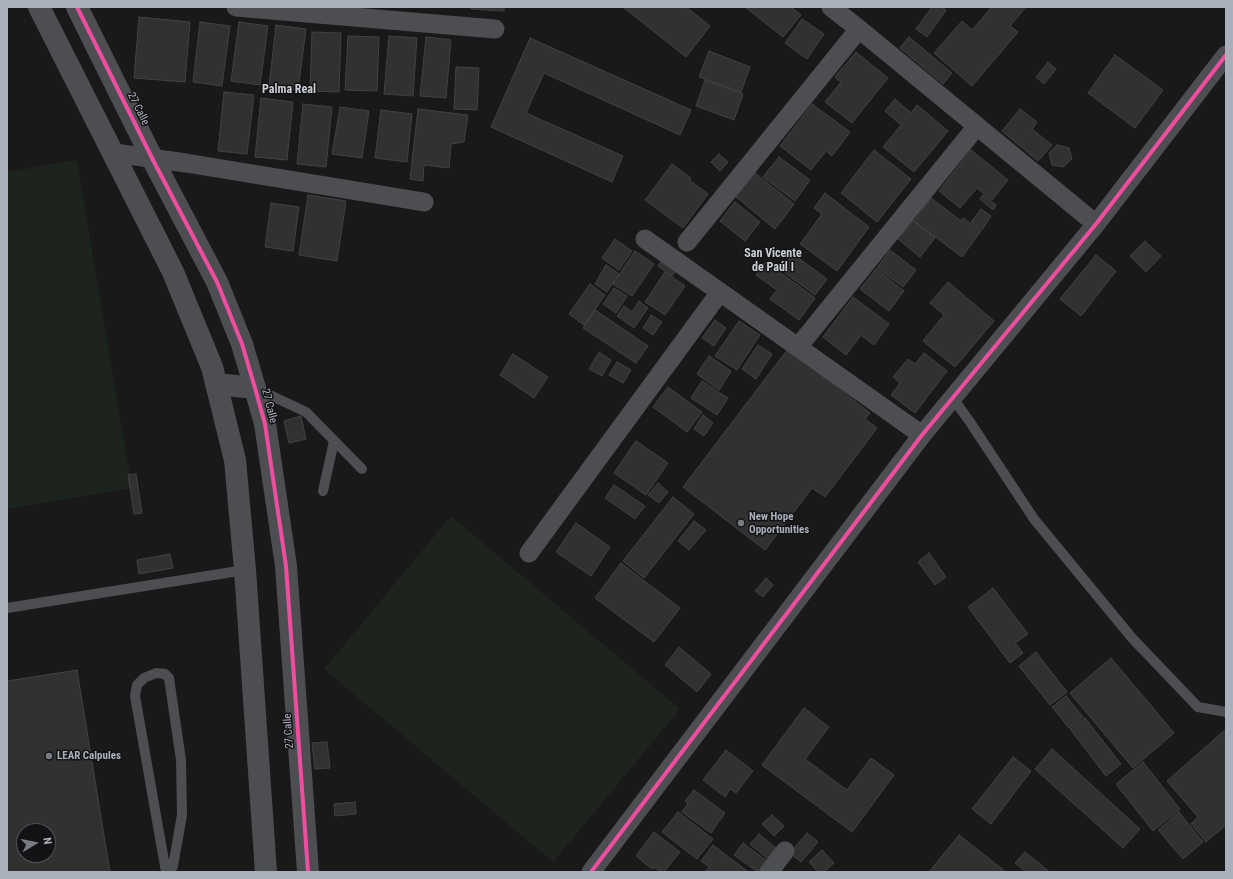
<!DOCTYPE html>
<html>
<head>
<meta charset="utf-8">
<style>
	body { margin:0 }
	#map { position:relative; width:1233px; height:879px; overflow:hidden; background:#191919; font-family:"Roboto Condensed",sans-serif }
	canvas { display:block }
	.frame { position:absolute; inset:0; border:8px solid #aab0bb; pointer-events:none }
	.north { position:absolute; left:16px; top:823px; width:40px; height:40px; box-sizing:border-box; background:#131315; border:1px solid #4f5257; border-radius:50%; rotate:80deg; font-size:11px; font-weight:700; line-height:16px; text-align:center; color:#aab0bb }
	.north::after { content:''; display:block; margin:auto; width:14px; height:18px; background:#777b82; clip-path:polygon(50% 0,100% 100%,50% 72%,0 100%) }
</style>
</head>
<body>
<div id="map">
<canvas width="1233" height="879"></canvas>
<div class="frame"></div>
<div class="north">N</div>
</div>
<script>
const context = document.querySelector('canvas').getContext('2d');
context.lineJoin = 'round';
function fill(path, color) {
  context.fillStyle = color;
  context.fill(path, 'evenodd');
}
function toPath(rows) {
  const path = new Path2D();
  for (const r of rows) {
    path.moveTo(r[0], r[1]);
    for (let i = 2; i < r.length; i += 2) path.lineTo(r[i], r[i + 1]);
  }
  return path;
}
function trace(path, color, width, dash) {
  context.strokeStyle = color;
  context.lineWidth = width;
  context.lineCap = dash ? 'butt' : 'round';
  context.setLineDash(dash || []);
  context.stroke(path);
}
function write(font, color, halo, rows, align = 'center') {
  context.font = font + ' "Roboto Condensed",sans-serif';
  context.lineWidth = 3;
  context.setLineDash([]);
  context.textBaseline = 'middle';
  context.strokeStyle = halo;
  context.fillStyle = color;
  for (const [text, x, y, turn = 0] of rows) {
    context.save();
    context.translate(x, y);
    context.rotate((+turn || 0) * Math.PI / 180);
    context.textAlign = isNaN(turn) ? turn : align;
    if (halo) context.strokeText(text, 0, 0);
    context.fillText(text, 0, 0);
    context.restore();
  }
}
fill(toPath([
	[77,160,132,488,7,509,7,172],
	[451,516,680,709,553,862,324,669]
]), '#1c241d');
const building = toPath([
	[471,7,504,7,504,11,471,9,471,7],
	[623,7,686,7,710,26,686,57,623,7],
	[745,7,791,7,801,15,783,37,745,7],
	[932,7,942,7,946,10,927,37,916,29,932,7],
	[992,7,1026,7,1010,26,1018,32,972,86,934,53,962,21,972,30,992,7],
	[139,17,190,22,185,82,134,78,139,17],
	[802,19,824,34,807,59,785,43,802,19],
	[200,22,230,26,222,86,193,82,200,22],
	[239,22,268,26,260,85,231,81,239,22],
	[276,25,306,29,298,90,269,87,276,25],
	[312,32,341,33,339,92,310,91,312,32],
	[348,36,379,37,377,91,345,90,348,36],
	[389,36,417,38,413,96,384,94,389,36],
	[426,37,451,40,446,98,420,96,426,37],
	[909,37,952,73,943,84,900,48,909,37],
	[530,38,691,110,680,135,544,73,526,113,623,156,612,182,491,127,530,38],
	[709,51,750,67,741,92,699,77,709,51],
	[856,52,888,78,852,123,825,102,841,82,835,77,856,52],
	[1115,55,1163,90,1135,128,1088,93,1115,55],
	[1048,62,1056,69,1044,84,1036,77,1048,62],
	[456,67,479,68,477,110,454,109,456,67],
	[705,80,743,94,734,120,696,106,705,80],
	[224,92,254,95,247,154,218,151,224,92],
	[261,98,293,102,287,160,255,157,261,98],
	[895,99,911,113,917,105,948,131,914,172,883,147,901,125,885,111,895,99],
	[303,104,332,107,326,167,297,164,303,104],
	[812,104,850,132,832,156,826,151,811,170,780,146,812,104],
	[340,107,369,111,362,158,332,154,340,107],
	[418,109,468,115,464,142,451,144,449,168,424,165,423,181,410,179,418,109],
	[1020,109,1037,122,1032,129,1052,145,1038,161,1002,131,1020,109],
	[381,110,412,114,407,162,375,158,381,110],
	[1057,145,1069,148,1072,159,1063,167,1052,165,1049,153,1057,145],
	[874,150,911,179,877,222,841,193,874,150],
	[971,150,1008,180,992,200,977,188,960,208,939,191,971,150],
	[719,154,728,162,720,171,711,162,719,154],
	[779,157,810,180,795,201,763,177,779,157],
	[672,164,691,178,689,180,708,194,683,228,645,200,672,164],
	[755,173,794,204,775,229,736,197,755,173],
	[825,193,869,227,837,271,800,244,822,214,814,208,825,193],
	[308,195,346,201,337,261,299,255,308,195],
	[983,195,996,205,993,210,980,199,983,195],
	[931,198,961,221,963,218,981,231,962,257,914,221,931,198],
	[735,202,760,222,745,241,720,221,735,202],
	[271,203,299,207,293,251,265,247,271,203],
	[981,209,991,216,982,230,971,222,981,209],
	[913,221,935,238,920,257,898,239,913,221],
	[615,239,632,251,619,270,602,258,615,239],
	[1145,241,1161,256,1146,272,1130,256,1145,241],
	[890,250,916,270,903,287,877,268,890,250],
	[635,251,654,264,632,296,613,284,635,251],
	[793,254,827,279,815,295,781,270,793,254],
	[666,255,680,265,672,276,658,266,666,255],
	[1096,255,1116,271,1081,316,1060,299,1096,255],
	[766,262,815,298,799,320,770,299,777,290,756,275,766,262],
	[606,265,619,274,607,292,595,284,606,265],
	[876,269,904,291,889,311,860,289,876,269],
	[665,272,685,286,665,315,645,302,665,272],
	[948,282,994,321,955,367,923,341,944,315,930,303,948,282],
	[590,284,605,295,584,325,569,314,590,284],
	[614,288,627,296,616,313,603,304,614,288],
	[853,297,889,324,874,345,861,335,846,355,823,337,853,297],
	[639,301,648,308,634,328,617,316,624,306,632,312,639,301],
	[595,310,648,346,636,363,583,328,595,310],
	[651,315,662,322,653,335,643,328,651,315],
	[715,320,726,328,714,346,702,338,715,320],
	[739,321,760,335,737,370,715,356,739,321],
	[758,345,772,354,756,379,742,369,758,345],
	[788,349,870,413,865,419,877,428,825,497,812,488,765,550,683,487,788,349],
	[599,352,611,360,602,376,589,369,599,352],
	[924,353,947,371,915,413,891,395,900,383,893,377,908,359,915,364,924,353],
	[513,354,548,377,534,398,500,375,513,354],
	[709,356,731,371,719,390,697,374,709,356],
	[617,362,631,370,623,383,609,375,617,362],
	[702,381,728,398,717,415,691,398,702,381],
	[668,387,702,412,687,432,653,407,668,387],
	[703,415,713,423,704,436,694,429,703,415],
	[301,416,306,439,289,443,284,421,301,416],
	[636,441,668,463,646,495,614,473,636,441],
	[136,474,142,513,134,514,128,475,136,474],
	[658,483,668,492,659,503,648,495,658,483],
	[614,485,645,506,635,519,605,498,614,485],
	[673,497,694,514,644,578,623,561,673,497],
	[694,521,706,530,689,550,678,541,694,521],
	[576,523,610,547,591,576,556,552,576,523],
	[929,553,946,577,935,585,918,562,929,553],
	[170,554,173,568,139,574,137,560,170,554],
	[621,563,680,608,654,642,595,598,621,563],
	[766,578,773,585,763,597,755,591,766,578],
	[993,588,1028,634,1015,643,1023,653,1010,663,968,607,993,588],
	[679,647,711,674,697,692,665,665,679,647],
	[1036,652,1067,692,1050,705,1019,666,1036,652],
	[1111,658,1174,733,1133,768,1070,693,1111,658],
	[77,670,110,872,7,872,7,681,77,670],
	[24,831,48,831,48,855,24,855,24,831],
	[1066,696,1083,717,1069,728,1052,707,1066,696],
	[804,708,829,727,805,759,847,790,871,758,894,775,852,832,762,765,804,708],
	[1085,718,1121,764,1106,776,1070,729,1085,718],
	[1226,729,1226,825,1206,842,1191,824,1198,817,1167,781,1226,729],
	[327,742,330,768,315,769,312,743,327,742],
	[1052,749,1140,829,1123,848,1035,769,1052,749],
	[726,750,753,771,736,793,730,789,725,797,703,780,726,750],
	[1013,757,1031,771,991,824,972,809,1013,757],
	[1143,762,1180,809,1153,831,1116,784,1143,762],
	[694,790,725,813,711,833,682,812,688,803,685,801,694,790],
	[355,802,356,814,335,816,334,804,355,802],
	[678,812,713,839,697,859,662,832,678,812],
	[1179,812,1203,842,1183,859,1158,830,1179,812],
	[772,815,784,826,774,836,762,824,772,815],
	[654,832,680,852,664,872,661,872,654,867,652,869,636,856,654,832],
	[807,833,818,842,801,862,790,853,807,833],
	[759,834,777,849,769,860,750,844,759,834],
	[959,835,1006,872,929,872,959,835],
	[743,843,767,861,758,872,734,855,743,843],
	[713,845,747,871,746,872,705,872,709,867,701,861,713,845],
	[822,850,834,863,824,872,818,872,809,862,822,850],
	[1025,852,1050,872,1026,872,1015,863,1025,852]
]);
fill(building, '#313131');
trace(building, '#414245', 1);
trace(toPath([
	[257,389,306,412,362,469],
	[952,397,970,422,1034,519,1132,638,1198,707,1226,712],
	[323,491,334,441],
	[7,608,245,570],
	[166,872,135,696,137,685,144,678,156,673,165,674,169,678,181,760,182,815,173,866,170,872]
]), '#4d4e52', 10);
trace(toPath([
	[236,7,495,29],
	[831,7,859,29,1096,224],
	[114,153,186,163,424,202],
	[645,239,922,435],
	[687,242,859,29],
	[798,347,977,126],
	[529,553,720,292],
	[591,872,922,435,1096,224,1226,55],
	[769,872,785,851]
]), '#4d4e52', 19);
trace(toPath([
	[39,7,173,272,212,367,235,460,245,570,266,872],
	[77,7,153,160,217,282,242,344,255,388,265,424,286,566,308,872],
	[216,384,255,388]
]), '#4d4e52', 22);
trace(toPath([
	[77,7,153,160,217,282,242,344,255,388,265,424,286,566,308,872],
	[591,872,922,435,1096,224,1226,55]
]), '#ef4d9e', 4);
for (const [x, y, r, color] of [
	[741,523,4,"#777b82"],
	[49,756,4,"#777b82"]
]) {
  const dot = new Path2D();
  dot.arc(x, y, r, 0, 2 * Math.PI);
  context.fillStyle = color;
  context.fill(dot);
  trace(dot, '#131315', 1.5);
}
write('11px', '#aab0bb', '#131315', [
	["27 Calle",138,109,64],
	["27 Calle",269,406,76],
	["27 Calle",289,731,-94]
]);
write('bold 11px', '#aab0bb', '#131315', [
	["New Hope",749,517],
	["Opportunities",749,530],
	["LEAR Calpules",57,756]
], 'left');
write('bold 12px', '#cbcfd6', '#131315', [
	["Palma Real",289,90],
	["San Vicente",773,254],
	["de Paúl I",773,268]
]);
</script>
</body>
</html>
